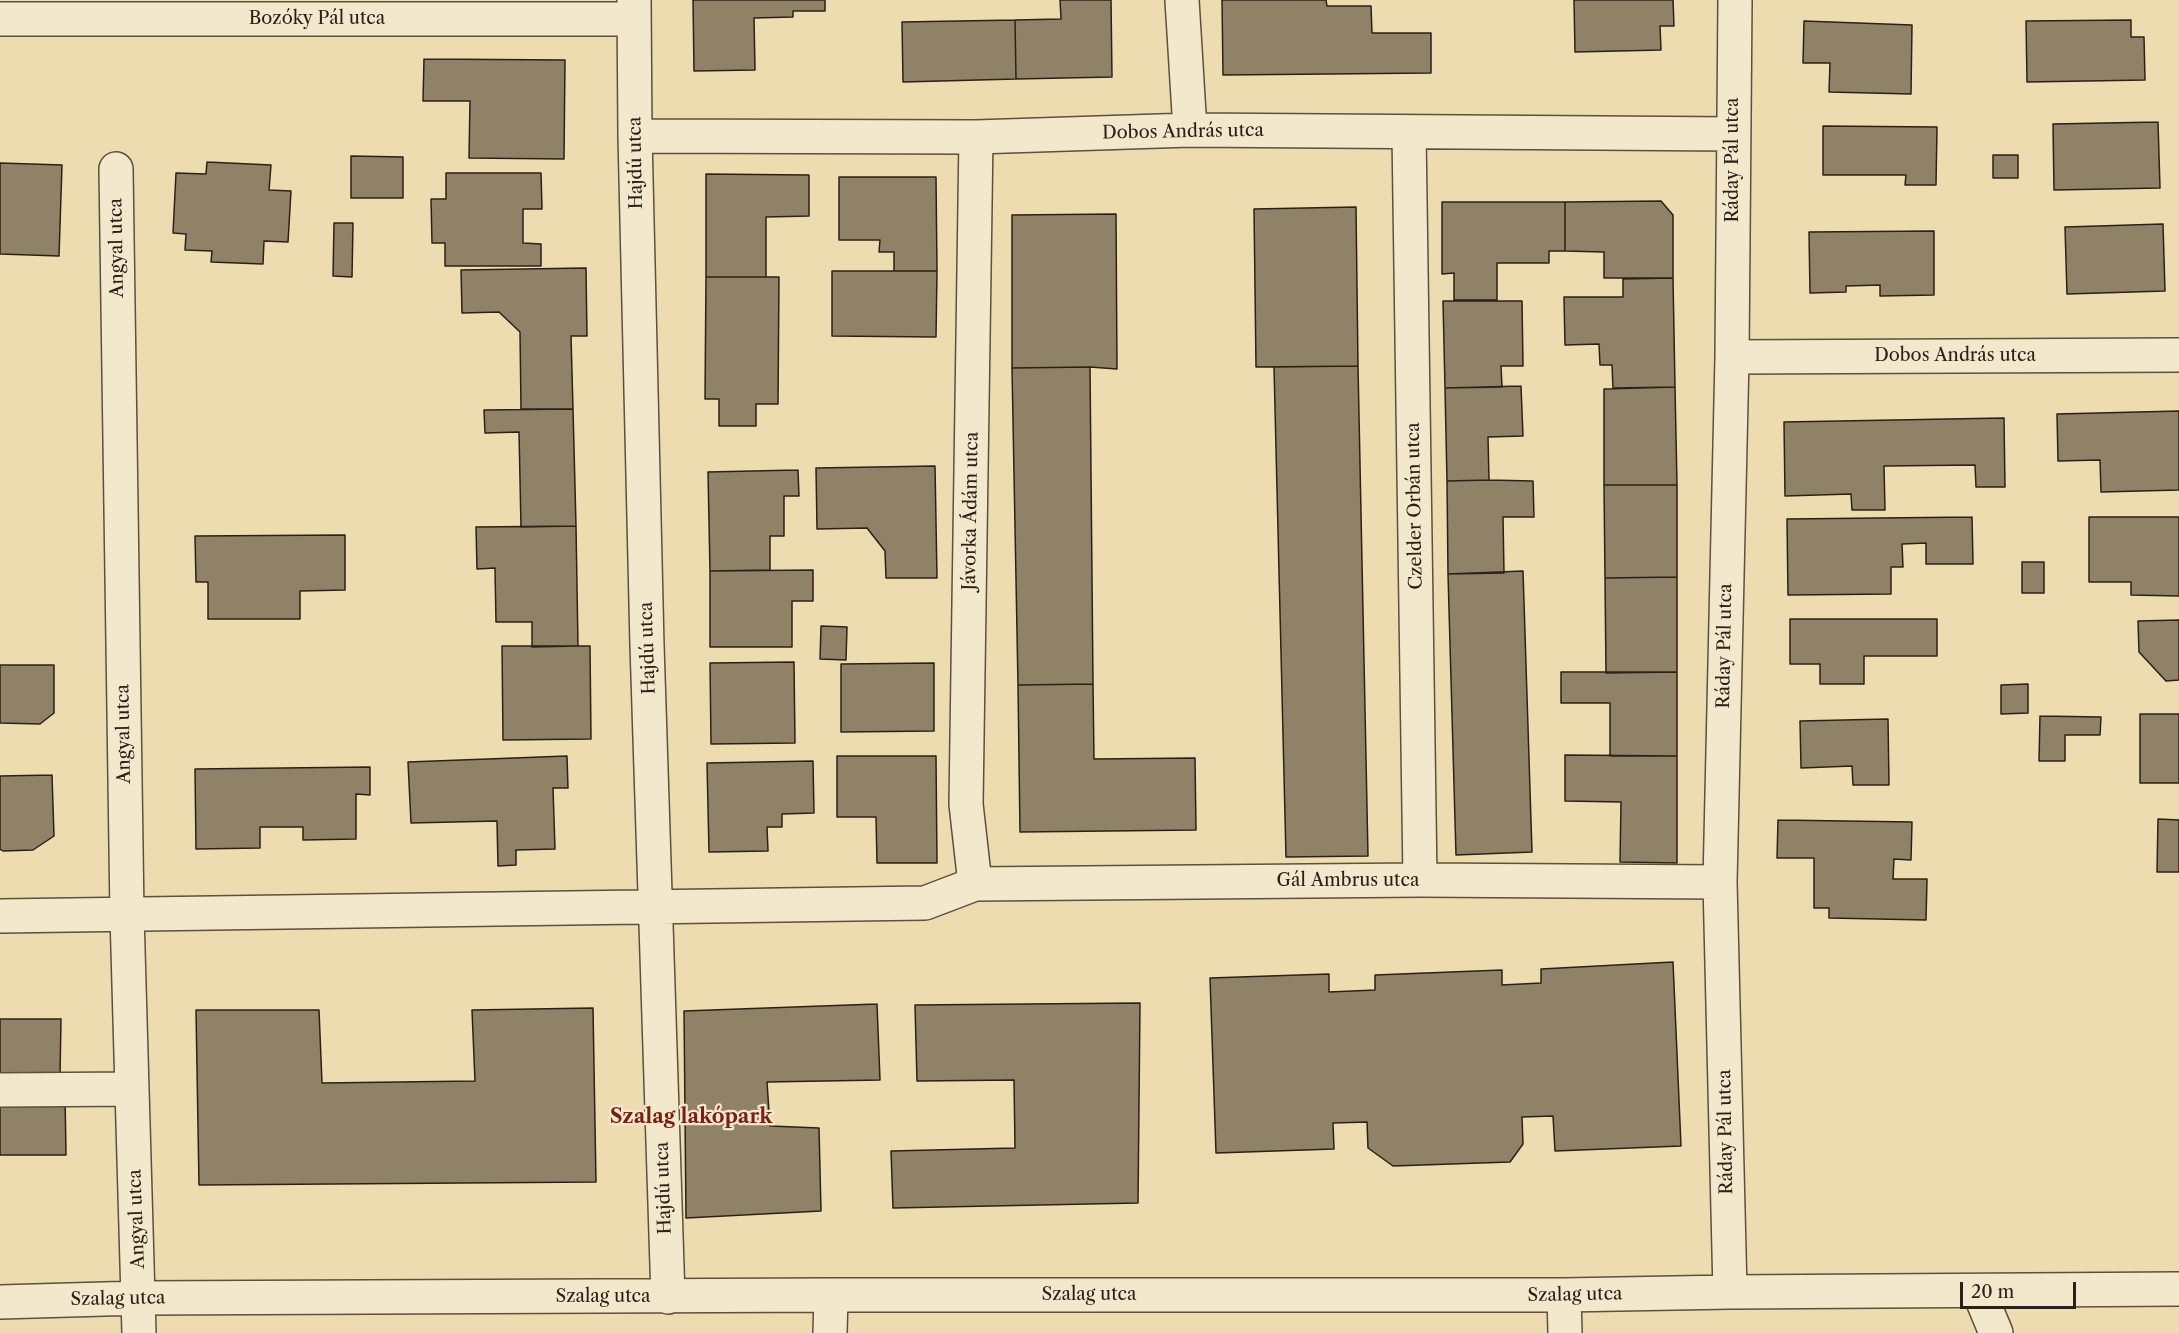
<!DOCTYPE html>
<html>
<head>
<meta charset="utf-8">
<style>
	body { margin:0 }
	#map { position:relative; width:2179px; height:1333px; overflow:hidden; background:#ecdcb0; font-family:"Libre Caslon Text",serif }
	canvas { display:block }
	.scale { position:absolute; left:1960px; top:1282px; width:116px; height:27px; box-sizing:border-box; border:3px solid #2c2118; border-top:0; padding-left:8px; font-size:18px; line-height:21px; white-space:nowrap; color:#2c2118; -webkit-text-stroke:4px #f3e8cc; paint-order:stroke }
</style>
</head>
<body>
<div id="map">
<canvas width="2179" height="1333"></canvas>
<div class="scale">20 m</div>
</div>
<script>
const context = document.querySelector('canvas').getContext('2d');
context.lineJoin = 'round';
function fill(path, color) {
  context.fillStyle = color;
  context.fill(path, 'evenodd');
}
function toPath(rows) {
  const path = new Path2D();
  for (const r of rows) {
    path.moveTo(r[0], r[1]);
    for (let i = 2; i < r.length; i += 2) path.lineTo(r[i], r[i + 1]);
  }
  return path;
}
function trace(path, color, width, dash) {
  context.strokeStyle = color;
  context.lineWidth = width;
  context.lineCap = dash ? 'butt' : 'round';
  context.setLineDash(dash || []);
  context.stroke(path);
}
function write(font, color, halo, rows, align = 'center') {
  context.font = font + ' "Libre Caslon Text",serif';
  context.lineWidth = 4.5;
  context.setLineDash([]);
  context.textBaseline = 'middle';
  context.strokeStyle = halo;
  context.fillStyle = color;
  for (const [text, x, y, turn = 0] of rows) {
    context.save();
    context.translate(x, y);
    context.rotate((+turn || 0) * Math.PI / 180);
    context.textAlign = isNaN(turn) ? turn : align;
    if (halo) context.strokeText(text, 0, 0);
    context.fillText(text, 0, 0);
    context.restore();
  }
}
const building = toPath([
	[693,0,825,0,825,11,793,11,793,17,754,18,755,70,694,71,693,0],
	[1060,0,1111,0,1112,77,1016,79,1015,20,1061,19,1060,0],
	[1222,0,1326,0,1327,6,1371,6,1372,33,1431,33,1431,73,1223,75,1222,0],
	[1574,0,1673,0,1674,26,1660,26,1661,50,1575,52,1574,0],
	[1015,20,1016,79,903,82,902,22,1015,20],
	[2131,20,2131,37,2144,37,2145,80,2027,82,2026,21,2131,20],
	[1804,21,1912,25,1911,94,1829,92,1830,63,1803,63,1804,21],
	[424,59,565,60,564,159,469,158,470,101,423,101,424,59],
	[2158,122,2160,188,2054,190,2053,124,2158,122],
	[1823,126,1937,127,1936,185,1905,185,1906,175,1823,175,1823,126],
	[1993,155,2018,155,2018,178,1993,178,1993,155],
	[351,156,403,157,403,198,351,198,351,156],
	[207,162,271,165,269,190,291,191,288,242,264,241,263,264,211,262,212,251,185,250,186,234,173,233,176,173,206,174,207,162],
	[0,163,62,165,59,256,0,254,0,163],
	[446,173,541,173,542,209,523,209,523,243,541,244,541,266,445,266,445,243,432,243,431,199,446,199,446,173],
	[706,174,809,175,809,216,766,217,766,277,706,277,706,174],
	[839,177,936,177,937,271,894,271,894,252,879,252,880,240,839,240,839,177],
	[1661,201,1673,215,1673,278,1604,278,1604,252,1565,251,1565,202,1661,201],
	[1442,202,1565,202,1565,251,1549,251,1549,263,1497,263,1497,300,1454,300,1454,273,1442,274,1442,202],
	[1356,207,1358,366,1256,367,1254,209,1356,207],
	[1116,214,1117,369,1090,367,1012,368,1012,215,1116,214],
	[334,223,353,223,352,277,333,276,334,223],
	[2163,224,2165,291,2067,294,2065,227,2163,224],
	[1934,231,1934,295,1880,296,1880,285,1846,286,1846,292,1810,293,1809,232,1934,231],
	[586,268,587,336,571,336,573,409,521,409,520,332,499,312,462,313,461,270,586,268],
	[832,271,937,271,936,337,832,336,832,271],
	[706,277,779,277,778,404,756,404,756,426,719,426,719,399,705,399,706,277],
	[1673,278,1675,387,1613,388,1612,365,1600,365,1599,344,1565,345,1564,297,1623,297,1623,279,1673,278],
	[1443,301,1522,301,1523,366,1501,366,1502,387,1445,388,1443,301],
	[1358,366,1368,856,1286,857,1274,367,1358,366],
	[1090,367,1093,684,1018,685,1012,368,1090,367],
	[1521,386,1523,436,1488,437,1489,480,1447,481,1445,388,1521,386],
	[1675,387,1677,485,1604,485,1604,389,1675,387],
	[573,409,576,526,521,527,519,432,485,433,484,410,573,409],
	[2179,411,2179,490,2101,492,2100,460,2058,461,2057,414,2179,411],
	[2004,418,2005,487,1976,487,1975,465,1884,466,1885,510,1852,510,1851,494,1785,496,1784,422,2004,418],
	[935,466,937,578,886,578,885,551,867,528,817,529,816,468,935,466],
	[798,470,799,496,784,496,784,536,770,536,770,570,710,571,708,472,798,470],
	[1489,480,1533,481,1534,517,1503,517,1504,573,1448,574,1447,481,1489,480],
	[1604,485,1677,485,1677,577,1605,578,1604,485],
	[1972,517,1973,564,1926,564,1926,543,1902,544,1903,567,1891,567,1891,594,1788,595,1787,519,1972,517],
	[2089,517,2179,517,2179,596,2131,595,2131,582,2089,582,2089,517],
	[576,526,578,646,532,647,532,622,496,622,495,568,477,569,476,527,576,526],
	[345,535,345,590,300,591,300,619,208,619,208,582,196,582,195,536,345,535],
	[2022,562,2044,562,2044,593,2022,593,2022,562],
	[813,570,813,601,792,601,792,647,710,647,710,571,813,570],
	[1523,571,1532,852,1456,855,1448,574,1523,571],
	[1677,577,1677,672,1606,673,1605,578,1677,577],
	[1790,619,1937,619,1937,656,1864,656,1864,684,1820,684,1820,664,1790,664,1790,619],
	[2179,620,2179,680,2166,681,2139,652,2138,621,2179,620],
	[821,626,847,627,846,660,820,659,821,626],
	[502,646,590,646,591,739,503,740,502,646],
	[794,662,795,743,711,744,710,663,794,662],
	[934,663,934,731,841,732,841,664,934,663],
	[0,665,54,665,54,713,40,724,0,723,0,665],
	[1561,672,1677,672,1677,756,1610,756,1610,703,1561,703,1561,672],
	[1093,684,1094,759,1195,758,1196,830,1020,832,1018,685,1093,684],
	[2028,684,2028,713,2001,714,2001,685,2028,684],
	[2140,714,2179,714,2179,783,2140,783,2140,714],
	[2040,716,2101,717,2100,735,2065,735,2065,761,2039,761,2040,716],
	[1888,719,1889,785,1853,785,1852,766,1801,768,1800,721,1888,719],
	[1565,755,1677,756,1677,863,1620,862,1621,802,1565,801,1565,755],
	[567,756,568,788,553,788,555,849,516,850,516,865,498,866,497,821,411,823,408,762,567,756],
	[837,756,936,756,937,863,877,863,876,817,837,817,837,756],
	[813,761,814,813,782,814,782,827,767,827,768,851,709,852,707,763,813,761],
	[370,767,370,795,356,794,356,839,303,840,303,827,260,827,260,848,196,849,195,769,370,767],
	[52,775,54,836,33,850,3,851,0,849,0,776,52,775],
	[2158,819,2179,820,2179,872,2157,872,2158,819],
	[1778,820,1912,822,1911,860,1894,859,1893,879,1927,879,1926,920,1829,918,1829,908,1814,908,1814,858,1777,858,1778,820],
	[1673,962,1681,1146,1555,1151,1553,1116,1522,1117,1523,1144,1510,1162,1393,1166,1368,1148,1367,1122,1333,1123,1334,1149,1216,1153,1210,978,1329,974,1329,992,1375,990,1375,975,1502,970,1502,985,1541,983,1541,969,1673,962],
	[1140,1003,1138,1203,893,1208,891,1151,1015,1148,1014,1080,917,1081,915,1005,1140,1003],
	[877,1004,880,1080,767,1082,770,1126,819,1128,821,1211,686,1218,684,1011,877,1004],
	[593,1008,596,1182,199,1185,196,1010,319,1010,322,1083,475,1081,472,1010,593,1008],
	[0,1019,61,1019,60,1076,0,1076,0,1019],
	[0,1094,65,1094,66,1155,0,1155,0,1094]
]);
fill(building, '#908267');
trace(building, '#2c2118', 1.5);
const minor = toPath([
	[634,0,635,136,647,645,668,1297],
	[1182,0,1190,130],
	[0,19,634,19],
	[1409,133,1420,880],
	[635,136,976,137,1190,130,1732,134],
	[116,169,127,915,139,1333],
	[1732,357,2179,355],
	[975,884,966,804,976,137],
	[0,916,925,903,975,884,1420,880,1720,882],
	[0,1090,132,1089],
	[1730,1292,1720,882,1732,357,1735,0],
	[1979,1292,1996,1333],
	[1564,1295,1565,1333],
	[0,1302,139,1298,831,1295,1564,1295,1730,1292,2179,1289],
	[830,1333,831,1295]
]);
trace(minor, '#5c503e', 36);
trace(minor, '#f3e8cc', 33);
write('18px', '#2c2118', '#f3e8cc', [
	["Bozóky Pál utca",317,19],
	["Dobos András utca",1183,132,-1],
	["Ráday Pál utca",1733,160,-90],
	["Hajdú utca",636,163,-91],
	["Angyal utca",117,248,-91],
	["Dobos András utca",1955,356],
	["Czelder Orbán utca",1415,506,-91],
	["Jávorka Ádám utca",971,511,-89],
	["Ráday Pál utca",1725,646,-89],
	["Hajdú utca",648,648,-92],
	["Angyal utca",124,734,-91],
	["Gál Ambrus utca",1348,881],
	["Ráday Pál utca",1726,1132,-91],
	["Hajdú utca",664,1188,-92],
	["Angyal utca",137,1219,-92],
	["Szalag utca",1089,1295],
	["Szalag utca",1575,1295,-1],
	["Szalag utca",603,1297],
	["Szalag utca",118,1299,-1]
]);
write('bold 20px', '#7a1f14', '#f3e8cc', [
	["Szalag lakópark",691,1117]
]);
</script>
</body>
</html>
